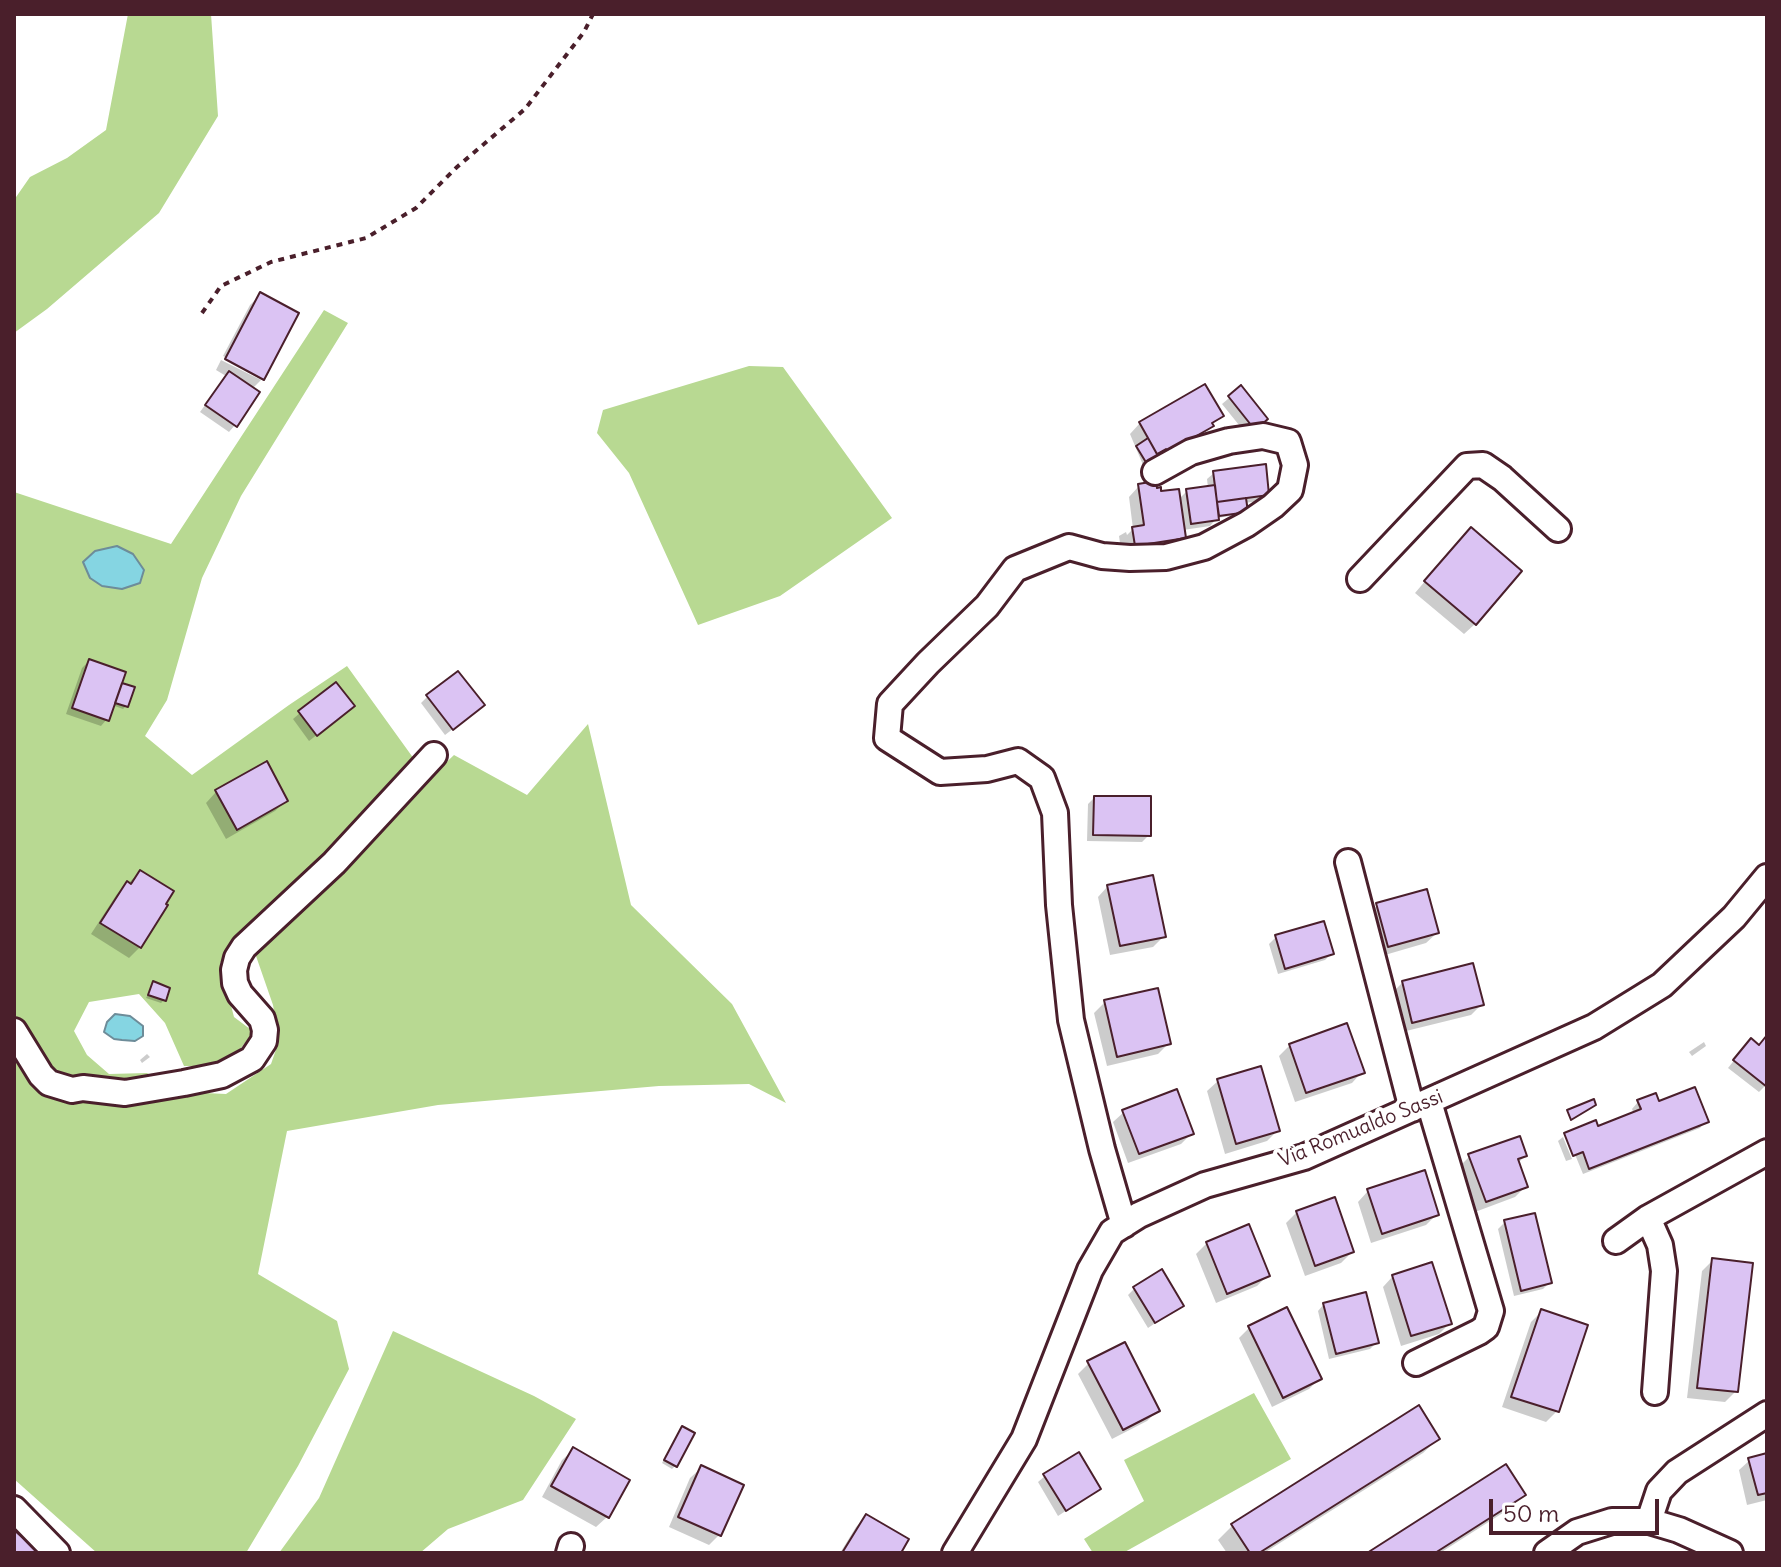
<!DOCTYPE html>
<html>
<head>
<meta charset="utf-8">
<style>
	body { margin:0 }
	#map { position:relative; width:1781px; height:1567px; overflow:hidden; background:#fff; font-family:Delius,sans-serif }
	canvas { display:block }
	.frame { position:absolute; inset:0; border:16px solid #4a1f2b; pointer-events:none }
	.scale { position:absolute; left:1489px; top:1499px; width:170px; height:36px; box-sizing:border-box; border:4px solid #4a1f2b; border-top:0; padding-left:10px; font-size:24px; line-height:28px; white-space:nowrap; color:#4a1f2b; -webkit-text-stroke:6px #fff; paint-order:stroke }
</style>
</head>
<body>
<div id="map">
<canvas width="1781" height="1567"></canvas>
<div class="frame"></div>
<div class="scale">50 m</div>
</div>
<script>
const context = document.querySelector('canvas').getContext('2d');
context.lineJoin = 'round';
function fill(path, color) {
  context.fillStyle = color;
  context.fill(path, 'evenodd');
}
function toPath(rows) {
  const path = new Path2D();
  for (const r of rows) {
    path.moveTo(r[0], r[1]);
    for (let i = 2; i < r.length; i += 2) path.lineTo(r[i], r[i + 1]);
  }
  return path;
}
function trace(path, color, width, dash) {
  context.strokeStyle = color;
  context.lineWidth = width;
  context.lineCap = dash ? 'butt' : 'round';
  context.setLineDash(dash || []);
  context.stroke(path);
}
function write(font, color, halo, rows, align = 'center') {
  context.font = font + ' Delius,sans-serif';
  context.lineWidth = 8;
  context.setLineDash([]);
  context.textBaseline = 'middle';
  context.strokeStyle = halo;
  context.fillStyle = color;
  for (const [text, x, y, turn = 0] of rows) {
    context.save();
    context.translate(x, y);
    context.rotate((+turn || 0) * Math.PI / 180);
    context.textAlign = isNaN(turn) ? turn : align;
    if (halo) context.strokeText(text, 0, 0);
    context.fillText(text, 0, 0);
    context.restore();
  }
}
fill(toPath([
	[128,14,211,14,218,116,159,213,47,309,14,333,14,200,30,177,67,158,106,130],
	[324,310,348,323,241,496,202,578,167,700,145,736,192,775,289,705,347,666,414,759,324,858,220,963,234,1017,254,1032,226,1066,184,1066,165,1023,139,994,89,1002,74,1031,87,1055,109,1074,147,1073,184,1092,226,1094,271,1064,279,1041,273,1005,256,956,385,821,454,755,527,795,588,724,631,905,732,1004,786,1103,749,1084,659,1086,438,1105,287,1131,258,1274,337,1321,349,1369,298,1466,246,1553,97,1553,14,1479,14,492,171,544],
	[749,366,783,367,892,518,780,596,698,625,629,473,597,433,603,410],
	[393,1331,534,1396,576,1419,523,1500,448,1529,420,1553,279,1553,319,1498],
	[1254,1393,1291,1459,1123,1553,1093,1553,1084,1539,1144,1501,1124,1460]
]), '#b8d992');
const water = toPath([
	[117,546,133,554,144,570,140,583,122,589,102,586,90,578,83,562,95,551,117,546],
	[115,1014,130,1016,143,1026,143,1036,135,1041,122,1040,114,1039,104,1032,107,1022,115,1014]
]);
fill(water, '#85d5e2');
trace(water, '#6d8c99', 2);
fill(toPath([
	[260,295,296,314,262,379,262,376,223,356,250,305],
	[221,360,261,380,252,389,235,425,229,432,200,412,226,376,216,370],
	[1241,388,1266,419,1247,435,1222,404],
	[1221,416,1201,436,1157,461,1155,458,1143,465,1130,434,1140,423],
	[1214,473,1267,494,1260,501,1244,503,1243,514,1217,518,1210,526,1183,530,1184,538,1173,548,1121,550,1119,536,1126,532,1127,535,1133,529,1129,497,1139,486,1178,500,1187,491,1208,488,1207,479],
	[1460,540,1475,624,1464,634,1415,593],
	[89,661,120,684,126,706,123,709,112,705,107,719,101,726,66,714,82,668],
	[428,696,475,712,445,735,421,703],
	[300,713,345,713,309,741,293,719],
	[216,792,286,800,275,811,226,839,206,803],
	[1094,798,1149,835,1142,842,1087,841,1088,804],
	[140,872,140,947,129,958,91,934,117,894],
	[1108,886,1164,936,1153,947,1110,955,1098,897],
	[1378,905,1437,933,1426,943,1378,957,1367,915],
	[1276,937,1332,953,1325,960,1278,974,1269,944],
	[1403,982,1482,1004,1471,1015,1402,1032,1392,993],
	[153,984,164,1000,161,1003,146,998],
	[1105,1002,1169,1043,1158,1054,1107,1066,1094,1013],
	[1767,1036,1767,1084,1759,1092,1728,1068,1744,1048,1759,1047],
	[1704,1042,1706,1046,1692,1056,1689,1052],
	[1290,1045,1362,1072,1352,1083,1295,1102,1279,1056],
	[147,1054,150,1057,142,1063,140,1060],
	[1218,1081,1278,1130,1267,1141,1225,1154,1207,1091],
	[1638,1102,1658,1103,1706,1121,1700,1128,1583,1174,1567,1135,1565,1135,1595,1123,1597,1128,1634,1114,1632,1109],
	[1124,1112,1192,1133,1181,1144,1128,1163,1113,1122],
	[1563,1137,1572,1159,1566,1161,1558,1141],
	[1470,1156,1525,1156,1518,1163,1526,1186,1515,1197,1475,1212,1459,1167],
	[1368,1191,1437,1214,1426,1225,1371,1243,1358,1202],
	[1297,1212,1352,1252,1341,1263,1305,1276,1286,1223],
	[1505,1222,1550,1282,1543,1289,1514,1296,1498,1229],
	[1207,1243,1268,1275,1257,1286,1216,1303,1196,1254],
	[1713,1260,1736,1391,1725,1402,1687,1398,1702,1271],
	[1393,1276,1449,1324,1439,1334,1401,1346,1383,1287],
	[1135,1288,1182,1305,1148,1328,1128,1295],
	[1324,1304,1376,1343,1370,1349,1329,1359,1318,1311],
	[1541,1312,1557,1411,1546,1422,1502,1407,1531,1322],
	[1250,1327,1320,1378,1309,1389,1272,1407,1239,1338],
	[1089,1363,1158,1410,1147,1421,1112,1439,1078,1374],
	[680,1431,675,1466,672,1469,662,1463],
	[1438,1439,1423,1453,1264,1553,1227,1553,1218,1540,1233,1525],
	[573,1450,607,1517,596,1527,542,1497,562,1460],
	[1767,1455,1767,1500,1747,1505,1739,1470,1750,1460],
	[701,1468,720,1534,709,1545,669,1527,690,1478],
	[1045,1476,1099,1489,1058,1516,1038,1482],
	[1523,1495,1509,1509,1440,1553,1371,1553],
	[866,1516,898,1553,840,1553,856,1527]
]), '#0003');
const building = toPath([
	[260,292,299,313,264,380,225,359,260,292],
	[229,371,260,392,237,427,205,405,229,371],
	[1205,384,1224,416,1212,423,1214,426,1168,452,1166,449,1157,454,1139,422,1205,384],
	[1241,385,1268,419,1255,430,1228,396,1241,385],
	[1148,438,1158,456,1147,464,1136,446,1148,438],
	[1266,464,1269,495,1217,502,1213,471,1266,464],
	[1156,481,1157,488,1161,487,1161,491,1179,489,1186,538,1135,546,1132,527,1144,525,1138,484,1156,481],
	[1215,485,1219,520,1191,524,1186,489,1215,485],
	[1246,498,1248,512,1219,516,1217,502,1246,498],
	[1471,527,1522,571,1476,625,1424,581,1471,527],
	[89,659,126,672,109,721,72,708,89,659],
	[458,671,485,705,453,730,426,695,458,671],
	[336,682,355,706,317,736,298,711,336,682],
	[122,683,135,687,128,707,115,703,122,683],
	[267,761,288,801,237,830,215,790,267,761],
	[1094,796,1151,796,1151,836,1093,835,1094,796],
	[140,870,174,891,166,904,168,905,141,948,100,923,127,881,131,884,140,870],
	[1153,875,1166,937,1120,946,1107,885,1153,875],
	[1427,889,1439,933,1388,947,1376,903,1427,889],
	[1324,921,1334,954,1285,969,1275,935,1324,921],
	[1473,963,1484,1005,1412,1023,1402,981,1473,963],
	[153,981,170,988,166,1001,148,995,153,981],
	[1158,988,1171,1044,1117,1057,1104,1000,1158,988],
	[1347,1023,1365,1073,1306,1093,1289,1044,1347,1023],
	[1767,1035,1767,1087,1733,1060,1751,1038,1759,1045,1767,1035],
	[1261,1066,1280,1131,1236,1144,1217,1079,1261,1066],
	[1695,1087,1709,1122,1589,1169,1583,1152,1573,1156,1564,1133,1596,1120,1598,1126,1641,1109,1637,1100,1656,1093,1659,1101,1695,1087],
	[1177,1089,1194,1134,1139,1154,1122,1110,1177,1089],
	[1594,1099,1596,1105,1571,1120,1567,1110,1594,1099],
	[1520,1136,1527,1156,1518,1159,1528,1187,1486,1202,1468,1154,1520,1136],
	[1425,1170,1439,1215,1382,1234,1367,1189,1425,1170],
	[1335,1197,1354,1252,1315,1266,1296,1211,1335,1197],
	[1535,1213,1552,1283,1521,1291,1504,1220,1535,1213],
	[1249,1224,1270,1276,1227,1294,1206,1242,1249,1224],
	[1712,1258,1753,1263,1738,1392,1697,1388,1712,1258],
	[1432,1262,1452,1324,1411,1336,1392,1275,1432,1262],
	[1162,1269,1184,1306,1155,1323,1133,1287,1162,1269],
	[1366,1292,1379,1343,1336,1354,1323,1303,1366,1292],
	[1287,1307,1322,1379,1283,1398,1248,1326,1287,1307],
	[1541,1309,1588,1325,1559,1412,1511,1397,1541,1309],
	[1125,1342,1160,1411,1123,1430,1087,1361,1125,1342],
	[1419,1405,1440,1439,1259,1553,1250,1553,1231,1524,1419,1405],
	[682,1426,695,1433,677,1467,664,1460,682,1426],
	[573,1447,630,1480,609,1518,551,1486,573,1447],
	[1079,1452,1101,1489,1066,1511,1043,1474,1079,1452],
	[1767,1453,1767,1493,1758,1495,1748,1458,1767,1453],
	[1506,1464,1526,1495,1435,1553,1367,1553,1506,1464],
	[701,1465,744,1485,721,1536,678,1517,701,1465],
	[866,1514,909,1539,901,1553,842,1553,866,1514],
	[14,1530,41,1553,14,1553,14,1530]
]);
fill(building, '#dbc3f3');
trace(building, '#4a1f2b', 2);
const minor = toPath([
	[1360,579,1467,466,1483,465,1502,478,1558,529],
	[1348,862,1412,1109],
	[14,1031,41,1075,49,1083,72,1090,83,1088,125,1093,184,1083,222,1075,252,1059,264,1041,265,1030,262,1019,240,994,235,983,234,970,237,958,244,947,334,863,434,755],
	[1648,1218,1660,1245,1664,1271,1655,1392],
	[1124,1225,1102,1149,1071,1020,1059,905,1055,813,1042,778,1018,761,987,769,940,772,887,738,890,704,928,663,987,606,1015,569,1069,547,1102,556,1130,558,1166,557,1204,547,1247,524,1273,506,1290,490,1295,465,1288,442,1263,436,1229,441,1191,452,1155,472],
	[1616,1241,1648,1218,1767,1152],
	[1416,1363,1479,1332,1486,1327,1491,1311,1429,1102],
	[14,1509,57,1553],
	[1649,1521,1659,1491,1677,1472,1767,1414],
	[569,1553,571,1546],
	[955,1553,1024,1439,1090,1270,1112,1232,1139,1215,1205,1185,1304,1157,1594,1027,1662,985,1734,917,1767,877],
	[1547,1553,1577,1532,1612,1521,1649,1521,1679,1530,1730,1553]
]);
trace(minor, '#4a1f2b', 30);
trace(toPath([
	[202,313,221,286,271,262,366,238,416,208,457,167,525,109,584,32,593,14]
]), '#4a1f2b', 4, [6, 6]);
trace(minor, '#fff', 24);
write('20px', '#4a1f2b', '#fff', [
	["Via Romualdo Sassi",1361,1129,-22]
]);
</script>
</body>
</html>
